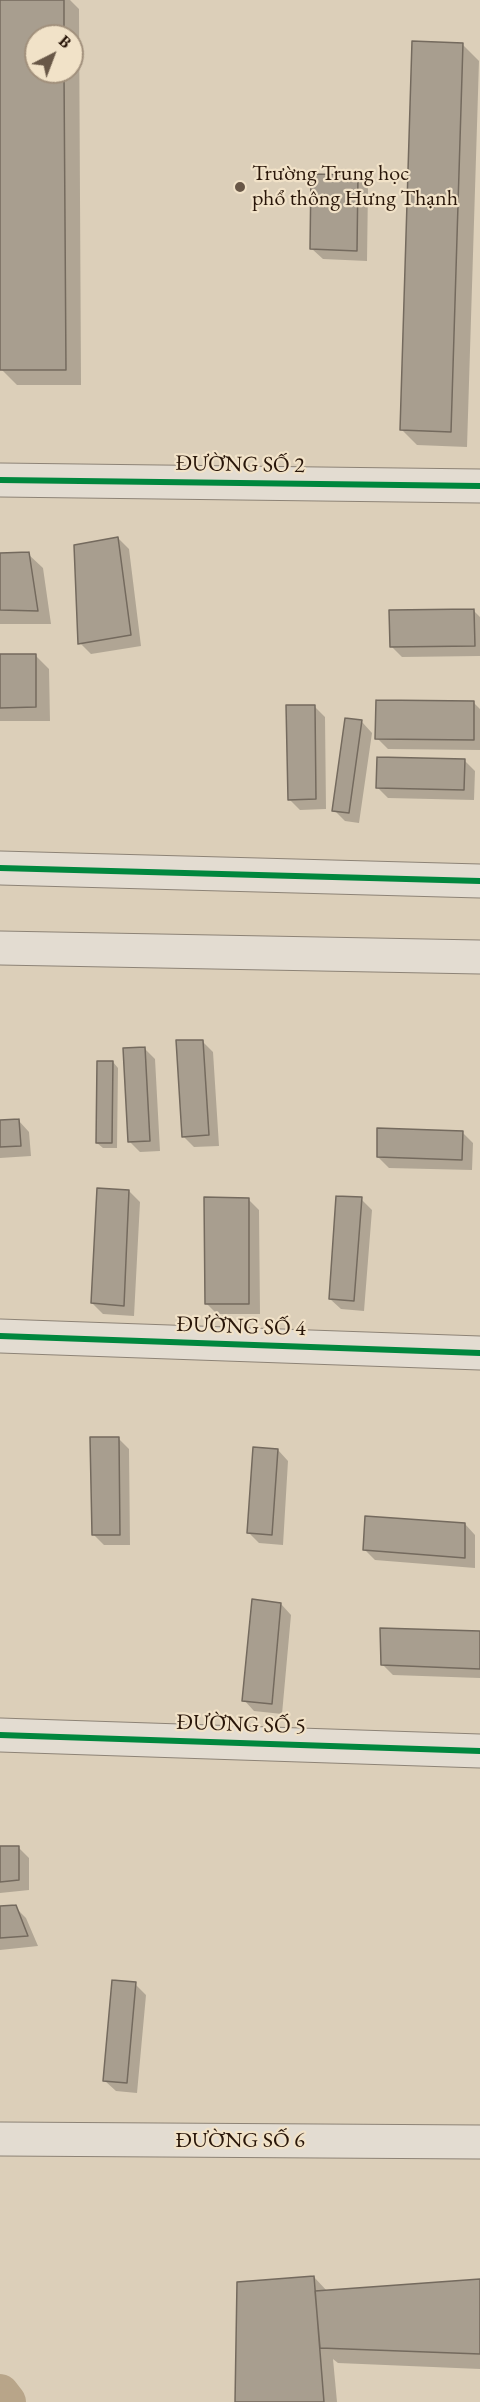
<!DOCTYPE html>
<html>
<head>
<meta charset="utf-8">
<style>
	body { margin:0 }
	#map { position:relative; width:480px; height:2402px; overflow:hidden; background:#dccfb9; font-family:"EB Garamond",serif }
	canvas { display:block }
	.north { position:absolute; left:24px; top:24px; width:60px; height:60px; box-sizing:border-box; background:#f1e2c8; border:2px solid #a1907c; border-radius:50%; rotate:42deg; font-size:16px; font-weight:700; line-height:24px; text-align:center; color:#291609 }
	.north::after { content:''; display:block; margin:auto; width:21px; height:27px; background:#685747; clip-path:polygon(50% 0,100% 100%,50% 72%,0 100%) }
</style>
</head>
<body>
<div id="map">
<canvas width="480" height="2402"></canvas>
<div class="north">B</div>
</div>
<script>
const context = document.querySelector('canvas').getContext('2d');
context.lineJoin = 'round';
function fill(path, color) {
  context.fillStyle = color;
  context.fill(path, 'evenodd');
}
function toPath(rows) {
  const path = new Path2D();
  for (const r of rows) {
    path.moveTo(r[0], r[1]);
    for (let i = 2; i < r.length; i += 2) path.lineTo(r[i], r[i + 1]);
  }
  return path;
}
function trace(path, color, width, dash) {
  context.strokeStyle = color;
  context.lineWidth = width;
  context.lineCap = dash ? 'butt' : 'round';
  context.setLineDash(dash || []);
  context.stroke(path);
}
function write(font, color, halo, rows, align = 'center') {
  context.font = font + ' "EB Garamond",serif';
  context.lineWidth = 4.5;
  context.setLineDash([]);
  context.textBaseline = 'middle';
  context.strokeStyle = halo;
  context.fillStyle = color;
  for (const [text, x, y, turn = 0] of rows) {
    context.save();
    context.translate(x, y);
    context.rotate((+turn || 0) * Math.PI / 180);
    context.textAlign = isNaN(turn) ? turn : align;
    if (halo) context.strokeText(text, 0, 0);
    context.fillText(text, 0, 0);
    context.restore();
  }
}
fill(toPath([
	[0,0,70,0,79,9,81,385,17,385,1,369],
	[36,36,72,36,72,72,36,72],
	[463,45,479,61,467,447,417,445,401,429],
	[357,176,368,187,367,261,323,259,312,249],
	[118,538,129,549,141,646,91,654,80,643],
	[0,554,28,554,43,568,51,624,0,624],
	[473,610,480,617,480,656,402,657,391,646],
	[0,655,35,655,49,669,50,721,0,721],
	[474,703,480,709,480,750,388,749,377,738],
	[314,706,325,717,326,809,300,810,289,799],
	[362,722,372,733,359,823,345,821,334,810],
	[464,760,475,771,474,800,388,798,378,788],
	[202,1041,213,1052,219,1146,194,1147,183,1136],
	[144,1048,155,1059,160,1151,140,1152,129,1141],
	[113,1062,118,1068,117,1148,103,1148,97,1143],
	[19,1121,29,1132,31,1156,0,1158,0,1122],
	[462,1132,473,1143,472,1170,389,1168,378,1157],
	[129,1191,140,1202,134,1316,103,1314,92,1303],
	[248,1199,259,1210,260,1314,217,1314,206,1303],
	[361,1199,372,1210,364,1311,341,1309,330,1299],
	[118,1438,129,1449,130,1545,104,1545,94,1535],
	[278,1450,288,1461,283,1545,259,1543,248,1532],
	[465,1524,475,1535,475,1568,375,1560,364,1549],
	[281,1604,291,1615,282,1714,254,1711,244,1700],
	[480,1632,480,1678,393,1675,382,1664],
	[0,1847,18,1847,29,1858,29,1890,0,1893],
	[15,1907,26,1918,38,1946,0,1950,0,1908],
	[135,1984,146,1995,137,2093,116,2091,105,2081],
	[314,2277,327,2291,480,2281,480,2369,338,2363,333,2359,337,2402,237,2402]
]), '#0003');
trace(toPath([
	[0,2393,7,2402]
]), '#b8a589', 38);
const building = toPath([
	[0,0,64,0,64,36,36,36,36,72,64,72,66,370,0,370,0,0],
	[412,41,463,43,451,432,400,430,412,41],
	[311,174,358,175,357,251,310,249,311,174],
	[118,537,131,635,78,644,74,545,118,537],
	[29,552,38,611,0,610,0,553,29,552],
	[474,609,475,646,390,647,389,610,474,609],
	[0,654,36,654,36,707,0,708,0,654],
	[376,700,474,701,474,740,375,739,376,700],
	[286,705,315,705,316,799,288,800,286,705],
	[345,718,362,720,349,813,332,811,345,718],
	[377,757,465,759,464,790,376,788,377,757],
	[176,1040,203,1040,209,1135,182,1137,176,1040],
	[145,1047,150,1141,128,1142,123,1048,145,1047],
	[97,1061,113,1061,112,1143,96,1143,97,1061],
	[19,1119,21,1146,0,1147,0,1120,19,1119],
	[377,1128,463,1131,462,1160,377,1157,377,1128],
	[97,1188,129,1190,124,1306,91,1303,97,1188],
	[336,1196,362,1197,354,1301,329,1299,336,1196],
	[204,1197,249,1198,249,1304,205,1304,204,1197],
	[90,1437,119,1437,120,1535,92,1535,90,1437],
	[253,1447,278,1449,272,1535,247,1533,253,1447],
	[365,1516,465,1523,465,1558,363,1550,365,1516],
	[252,1599,281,1603,272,1704,242,1701,252,1599],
	[380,1628,480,1631,480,1669,381,1665,380,1628],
	[0,1846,19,1846,19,1880,0,1882,0,1846],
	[16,1905,28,1936,0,1938,0,1906,16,1905],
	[112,1980,136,1982,127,2083,103,2081,112,1980],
	[314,2276,324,2402,235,2402,237,2282,314,2276],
	[480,2279,480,2354,320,2348,315,2291,480,2279]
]);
fill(building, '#a89e8f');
trace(building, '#746a5e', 1.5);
const minor = toPath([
	[0,480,480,486],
	[0,868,480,881],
	[0,948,480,957],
	[0,1336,480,1353],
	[0,1735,480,1751],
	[0,2139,480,2142]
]);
trace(minor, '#8d8376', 35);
trace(minor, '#e3dcd1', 33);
trace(toPath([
	[0,480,480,486],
	[0,868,480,881],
	[0,1336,480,1353],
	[0,1735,480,1751]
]), '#00873e', 6);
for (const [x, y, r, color] of [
	[240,187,6,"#685747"]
]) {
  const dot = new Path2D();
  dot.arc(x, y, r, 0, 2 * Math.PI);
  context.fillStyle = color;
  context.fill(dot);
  trace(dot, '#f1e2c8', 2);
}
write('22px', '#291609', '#f1e2c8', [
	["Trường Trung học",252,174],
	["phổ thông Hưng Thạnh",252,199]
], 'left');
write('22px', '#291609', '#f1e2c8', [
	["ĐƯỜNG SỐ 2",240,465,1],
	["ĐƯỜNG SỐ 4",241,1327,2],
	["ĐƯỜNG SỐ 5",241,1725,2],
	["ĐƯỜNG SỐ 6",240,2141]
]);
</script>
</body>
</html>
